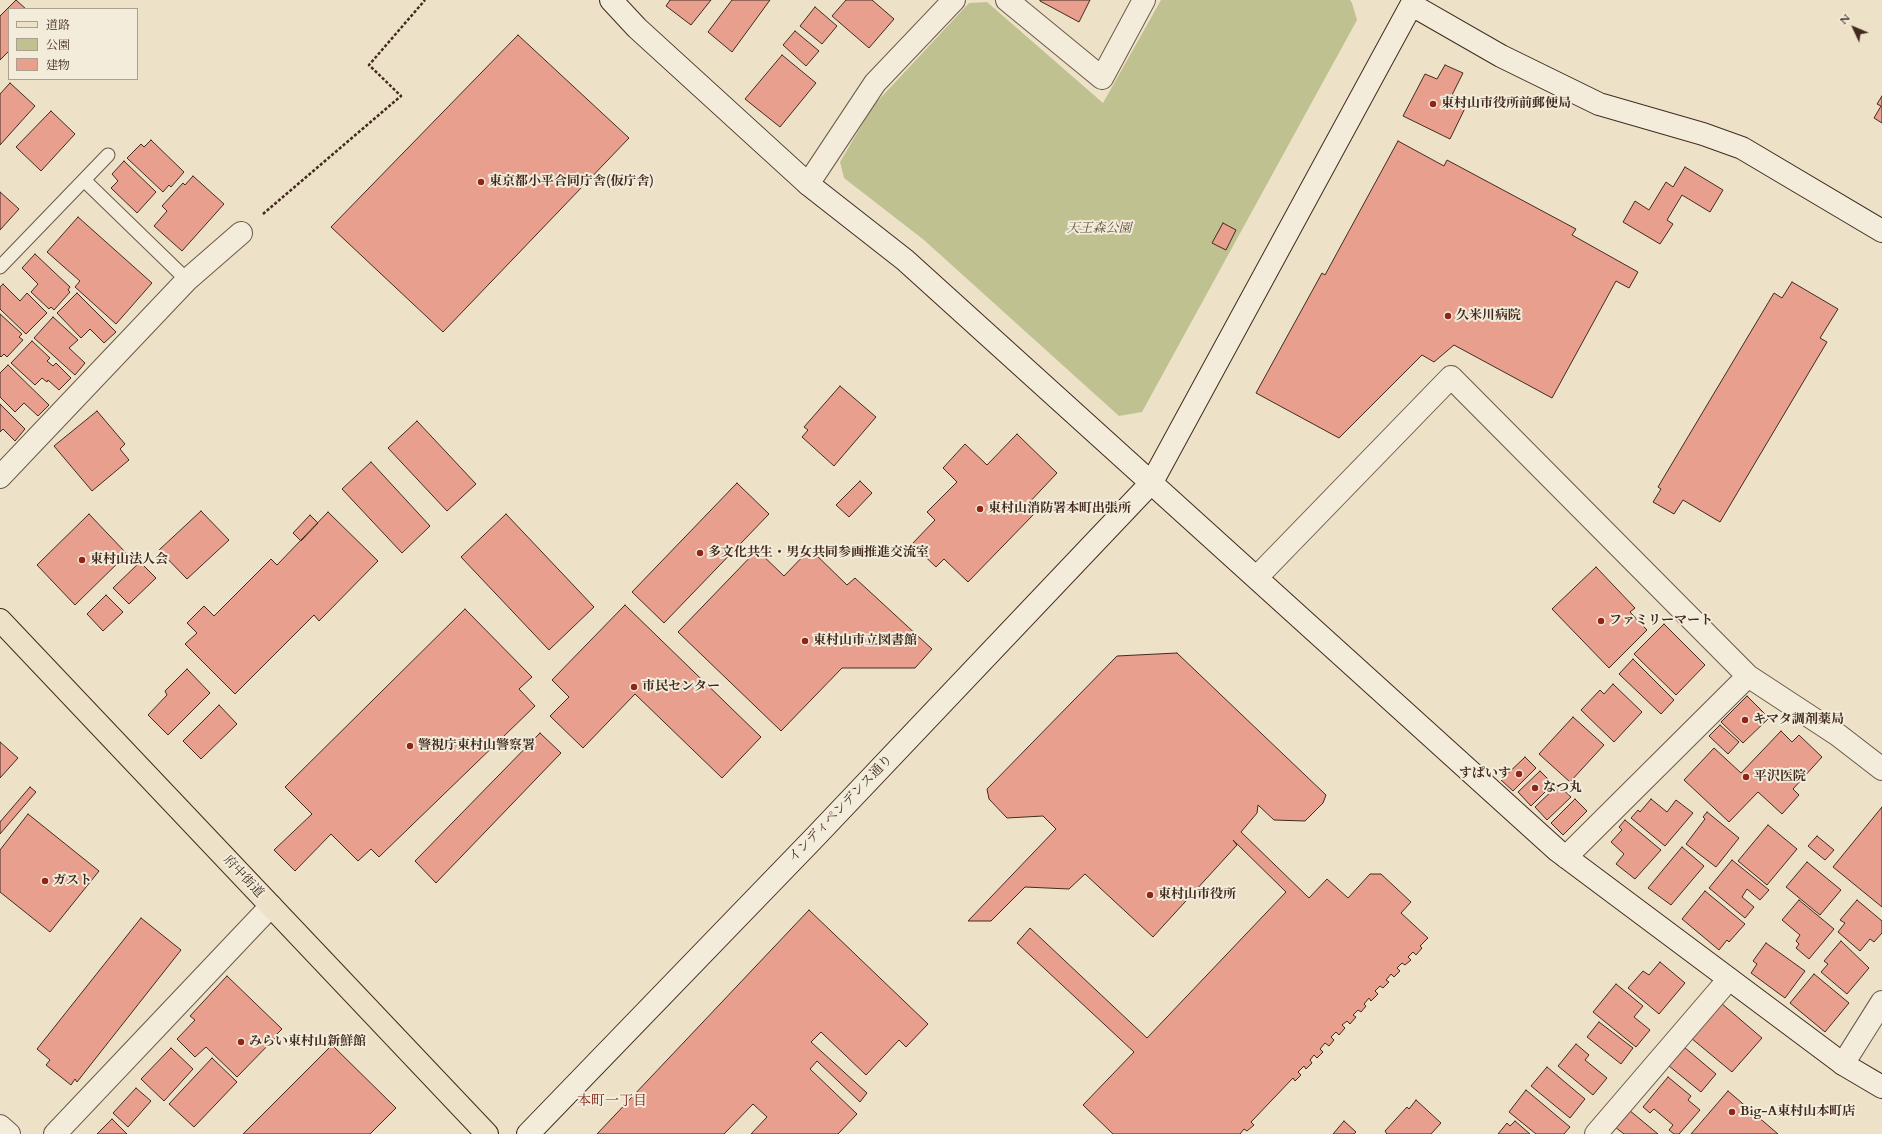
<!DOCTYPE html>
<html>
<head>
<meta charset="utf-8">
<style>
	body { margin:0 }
	#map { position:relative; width:1882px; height:1134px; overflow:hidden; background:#ede2c8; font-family:Cardo,"Noto Serif JP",serif }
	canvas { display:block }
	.legend { position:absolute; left:8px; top:8px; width:130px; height:72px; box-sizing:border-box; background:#f3ecdb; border:1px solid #ac9f8f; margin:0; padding:5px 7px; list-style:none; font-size:12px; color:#422b1e }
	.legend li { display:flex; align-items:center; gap:8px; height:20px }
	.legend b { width:20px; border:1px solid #ac9f8f }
	.north { position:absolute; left:1834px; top:8px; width:40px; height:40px; -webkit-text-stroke:3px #f3ecdb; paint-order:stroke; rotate:314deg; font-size:11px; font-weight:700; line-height:16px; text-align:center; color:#422b1e }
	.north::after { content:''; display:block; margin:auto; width:14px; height:18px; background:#422b1e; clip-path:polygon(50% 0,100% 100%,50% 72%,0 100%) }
</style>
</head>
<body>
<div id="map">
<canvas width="1882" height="1134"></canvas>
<ul class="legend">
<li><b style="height:5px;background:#ede2c8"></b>道路</li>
<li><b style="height:11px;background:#bfc191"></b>公園</li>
<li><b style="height:11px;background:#e89f8e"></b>建物</li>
</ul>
<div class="north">N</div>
</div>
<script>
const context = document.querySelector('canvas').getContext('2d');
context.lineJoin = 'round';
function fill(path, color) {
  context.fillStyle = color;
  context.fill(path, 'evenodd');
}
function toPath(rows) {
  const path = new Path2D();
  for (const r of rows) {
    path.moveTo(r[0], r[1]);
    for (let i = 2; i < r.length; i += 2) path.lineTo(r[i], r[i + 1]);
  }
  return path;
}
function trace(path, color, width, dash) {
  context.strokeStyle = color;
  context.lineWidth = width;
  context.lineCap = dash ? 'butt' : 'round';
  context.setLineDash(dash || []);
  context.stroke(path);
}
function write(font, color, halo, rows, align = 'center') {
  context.font = font + ' Cardo,"Noto Serif JP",serif';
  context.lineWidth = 4;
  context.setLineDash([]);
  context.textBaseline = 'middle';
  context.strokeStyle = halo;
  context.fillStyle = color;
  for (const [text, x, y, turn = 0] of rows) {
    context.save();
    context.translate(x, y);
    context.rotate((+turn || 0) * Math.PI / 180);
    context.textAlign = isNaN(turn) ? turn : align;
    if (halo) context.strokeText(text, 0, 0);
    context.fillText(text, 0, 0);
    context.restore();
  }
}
fill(toPath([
	[1161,0,1350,0,1352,3,1357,20,1142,412,1119,416,924,240,844,178,840,162,873,106,969,3,987,2,1103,103]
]), '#bfc191');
const building = toPath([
	[16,0,26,9,9,9,9,51,0,60,0,16,16,0],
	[670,0,711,0,691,25,666,6,670,0],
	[732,0,770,0,732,52,708,32,732,0],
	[846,0,872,0,894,19,869,48,832,16,846,0],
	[1040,0,1090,0,1079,22,1040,1,1040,0],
	[815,7,837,26,822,44,800,26,815,7],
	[795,31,819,51,806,66,783,45,795,31],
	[518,35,629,138,443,332,331,227,518,35],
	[782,55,816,83,780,127,745,99,782,55],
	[1445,65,1463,73,1452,95,1468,102,1450,139,1403,116,1425,74,1437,79,1445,65],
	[10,83,35,106,0,145,0,94,10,83],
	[1882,96,1882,123,1874,118,1881,106,1877,104,1882,96],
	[51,111,75,134,41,171,16,147,51,111],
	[151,140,184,172,171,187,169,185,163,192,127,158,141,144,144,147,151,140],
	[1398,141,1444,166,1447,160,1576,229,1572,235,1638,272,1629,288,1616,281,1552,398,1454,345,1434,362,1422,355,1339,438,1256,393,1322,273,1325,275,1398,141],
	[124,161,156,192,137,213,111,188,118,181,112,174,124,161],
	[1685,167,1723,190,1710,212,1682,195,1667,220,1673,224,1660,244,1623,222,1635,201,1649,210,1666,182,1673,187,1685,167],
	[193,176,224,204,182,251,154,226,167,211,162,206,183,183,185,185,193,176],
	[0,192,19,209,0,230,0,192],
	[78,217,152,283,116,324,75,287,80,281,47,252,78,217],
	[1223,223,1236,230,1226,250,1212,243,1223,223],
	[35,254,70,287,68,290,70,292,54,310,51,307,49,309,31,292,38,284,22,268,35,254],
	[1792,282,1838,309,1820,338,1827,342,1720,522,1683,500,1674,514,1653,502,1661,489,1658,487,1774,293,1782,298,1792,282],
	[3,284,20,301,27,293,47,313,26,334,0,309,0,287,3,284],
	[77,293,116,332,104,343,90,329,81,338,57,313,77,293],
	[0,314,22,334,19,337,23,340,7,357,4,354,1,357,0,356,0,314],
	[53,317,78,340,69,348,85,363,75,375,34,338,53,317],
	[32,341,50,358,47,361,53,366,56,363,71,378,59,390,48,380,47,382,42,378,35,385,11,363,32,341],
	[8,365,49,405,38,416,24,403,15,412,0,397,0,373,8,365],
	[840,386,876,417,834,466,802,437,808,430,804,427,840,386],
	[0,404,25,429,15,441,3,429,0,432,0,404],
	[97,411,125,444,120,449,129,460,92,491,54,446,97,411],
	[417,421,476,484,447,511,388,448,417,421],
	[1017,434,1057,473,1026,506,1034,514,968,582,944,559,936,567,912,544,935,520,927,512,957,482,943,468,965,444,987,465,1017,434],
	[371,462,430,526,402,553,342,489,371,462],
	[860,481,872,493,849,517,836,505,860,481],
	[737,483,769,514,664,623,632,592,737,483],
	[201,511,229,540,187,579,159,550,201,511],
	[328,512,378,561,319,621,314,615,235,694,185,644,197,633,187,623,204,606,214,616,271,559,277,565,328,512],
	[89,514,127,554,75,605,37,565,89,514],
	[506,514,594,607,549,650,461,557,506,514],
	[310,515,318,523,301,541,293,533,310,515],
	[810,549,847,585,855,578,932,649,915,668,842,668,781,731,678,632,757,550,784,576,810,549],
	[140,562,156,578,129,604,113,588,140,562],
	[1596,567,1635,608,1630,612,1647,630,1609,668,1552,609,1596,567],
	[106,595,123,612,103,631,87,614,106,595],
	[625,605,761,737,722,778,635,694,583,748,550,716,569,697,552,680,625,605],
	[465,609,532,677,519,689,535,706,379,857,371,849,358,861,331,834,295,871,274,850,312,814,285,787,465,609],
	[1664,624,1705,665,1676,695,1634,654,1664,624],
	[1177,653,1326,795,1323,803,1305,821,1274,820,1258,805,1257,813,1241,832,1309,898,1327,879,1348,898,1370,874,1381,874,1411,902,1401,913,1428,938,1420,946,1422,948,1416,955,1413,952,1408,957,1411,960,1405,965,1402,963,1397,968,1400,971,1394,977,1391,974,1386,980,1389,982,1383,988,1380,986,1375,991,1378,994,1371,1001,1369,998,1364,1004,1366,1006,1361,1012,1358,1010,1353,1015,1356,1017,1350,1024,1347,1021,1342,1025,1345,1028,1339,1035,1336,1032,1331,1037,1334,1040,1329,1046,1325,1043,1320,1049,1323,1052,1317,1058,1314,1055,1310,1060,1312,1063,1306,1069,1304,1066,1298,1072,1301,1075,1295,1081,1293,1078,1251,1122,1254,1125,1247,1131,1244,1129,1240,1134,1113,1134,1083,1105,1134,1052,1017,943,1030,928,1147,1038,1286,892,1233,840,1237,845,1153,937,1085,874,1069,889,1025,887,991,921,968,921,1056,829,1043,816,1007,818,989,799,987,789,1117,656,1177,653],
	[1633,659,1674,700,1661,714,1619,674,1633,659],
	[187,669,210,693,168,735,148,715,167,695,165,691,187,669],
	[1613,684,1642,712,1614,742,1581,710,1600,690,1604,694,1613,684],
	[1747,696,1769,718,1743,743,1721,722,1747,696],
	[219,705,237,724,201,759,183,741,219,705],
	[1573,717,1604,745,1570,782,1539,754,1573,717],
	[1720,725,1739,742,1728,754,1709,736,1720,725],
	[1781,731,1792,742,1799,735,1822,757,1793,789,1799,795,1782,814,1758,792,1729,822,1684,780,1714,748,1741,773,1781,731],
	[540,733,561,753,436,883,415,861,540,733],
	[0,742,18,758,0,778,0,742],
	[1525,757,1536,768,1513,791,1501,780,1525,757],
	[1540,771,1553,784,1531,806,1518,792,1540,771],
	[1558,785,1571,797,1547,820,1535,807,1558,785],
	[30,787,36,792,0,834,0,822,30,787],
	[1575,799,1587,811,1563,835,1551,823,1575,799],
	[1651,799,1667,812,1676,800,1693,813,1665,846,1631,818,1638,810,1640,812,1651,799],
	[1882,807,1882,907,1833,867,1882,807],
	[1707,812,1739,838,1716,867,1686,844,1705,819,1703,817,1707,812],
	[28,814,99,871,50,932,0,892,0,850,28,814],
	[1625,820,1661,850,1635,879,1616,864,1624,854,1611,842,1622,830,1619,827,1625,820],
	[1768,825,1797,849,1767,885,1738,861,1768,825],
	[1817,836,1834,850,1825,860,1808,846,1817,836],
	[1682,847,1704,866,1671,905,1648,888,1682,847],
	[1732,860,1769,890,1760,900,1747,889,1742,897,1754,907,1745,918,1709,888,1732,860],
	[1807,862,1841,890,1820,915,1786,887,1807,862],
	[1705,891,1745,924,1729,942,1727,940,1719,950,1682,919,1705,891],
	[1799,900,1834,929,1809,959,1796,948,1799,944,1796,941,1800,935,1782,920,1799,900],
	[1857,900,1882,921,1882,933,1874,942,1870,939,1860,951,1838,932,1845,923,1840,920,1857,900],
	[809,910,928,1024,906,1047,899,1040,866,1075,821,1032,811,1042,867,1093,860,1102,817,1061,810,1069,857,1114,838,1134,751,1134,767,1117,753,1104,724,1134,597,1134,809,910],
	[141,918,181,950,77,1082,75,1079,71,1085,46,1065,50,1060,37,1049,141,918],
	[1841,941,1869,968,1847,994,1821,972,1828,964,1824,961,1841,941],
	[1766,943,1805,971,1785,998,1751,973,1757,964,1753,961,1766,943],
	[1660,962,1685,983,1659,1014,1628,988,1643,971,1649,975,1660,962],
	[1814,974,1849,1003,1825,1032,1790,1003,1814,974],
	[227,976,282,1029,275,1036,276,1037,237,1077,206,1047,195,1057,177,1039,195,1020,190,1016,227,976],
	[1616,984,1643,1006,1634,1017,1650,1030,1636,1047,1593,1012,1616,984],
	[1721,1003,1762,1038,1732,1072,1691,1038,1721,1003],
	[1599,1022,1633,1048,1621,1064,1587,1037,1599,1022],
	[1576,1044,1589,1055,1585,1060,1607,1078,1593,1095,1558,1066,1576,1044],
	[332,1045,396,1108,370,1134,243,1134,332,1045],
	[1684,1047,1716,1074,1701,1092,1669,1066,1684,1047],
	[171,1048,193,1069,164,1101,141,1079,171,1048],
	[212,1058,237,1082,194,1127,169,1104,212,1058],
	[1547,1067,1585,1099,1570,1118,1531,1086,1547,1067],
	[1668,1077,1691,1096,1688,1100,1700,1110,1679,1134,1674,1134,1669,1130,1673,1125,1654,1109,1650,1113,1643,1107,1668,1077],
	[136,1088,151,1101,128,1127,113,1113,136,1088],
	[1526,1090,1570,1127,1564,1134,1536,1134,1509,1112,1526,1090],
	[1728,1091,1778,1134,1691,1134,1728,1091],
	[1416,1100,1441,1123,1431,1134,1387,1134,1385,1131,1407,1107,1409,1109,1416,1100],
	[1629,1110,1658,1134,1624,1134,1615,1127,1629,1110],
	[112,1119,127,1134,97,1134,112,1119],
	[1344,1121,1356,1132,1354,1134,1333,1134,1344,1121],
	[1515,1121,1530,1134,1498,1134,1507,1123,1510,1126,1515,1121]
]);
fill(building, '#e89f8e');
trace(building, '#422b1e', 1);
const lane = toPath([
	[85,181,187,280],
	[0,267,108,155]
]);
const street = toPath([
	[1007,0,1102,78,1144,0],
	[808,184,875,83,954,0],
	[0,477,187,280,241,233],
	[1257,577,1451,377,1748,676,1838,735,1882,769],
	[1566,857,1748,676],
	[1843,1064,1882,1002],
	[0,1126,9,1134],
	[55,1134,271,906],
	[1596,1134,1729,979]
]);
const secondary = toPath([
	[611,0,637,28,808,184,905,260,1558,851,1843,1064,1882,1087],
	[1412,5,1501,56,1599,104,1703,134,1742,148,1882,231],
	[528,1134,816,836,1152,482,1414,0]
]);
const primary = toPath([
	[0,620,487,1134]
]);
trace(lane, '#6d5948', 15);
trace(street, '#6d5948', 24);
trace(secondary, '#422b1e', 24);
trace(primary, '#422b1e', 24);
trace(toPath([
	[263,214,401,96,369,65,425,0]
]), '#422b1e', 2.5, [3, 2]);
trace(lane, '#f3ecdb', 13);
trace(street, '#f3ecdb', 22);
trace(secondary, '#f3ecdb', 22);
trace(primary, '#ede2c8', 22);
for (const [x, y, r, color] of [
	[1433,104,4,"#8f2418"],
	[481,182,4,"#8f2418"],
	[1448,316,4,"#8f2418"],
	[980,509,4,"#8f2418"],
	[700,553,4,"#8f2418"],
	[82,560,4,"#8f2418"],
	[1601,621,4,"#8f2418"],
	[805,641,4,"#8f2418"],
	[634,687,4,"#8f2418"],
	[1745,720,4,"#8f2418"],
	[410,746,4,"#8f2418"],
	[1519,774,4,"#8f2418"],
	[1746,777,4,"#8f2418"],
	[1535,788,4,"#8f2418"],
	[45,881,4,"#8f2418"],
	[1150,895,4,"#8f2418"],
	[241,1042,4,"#8f2418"],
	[1732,1112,4,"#8f2418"]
]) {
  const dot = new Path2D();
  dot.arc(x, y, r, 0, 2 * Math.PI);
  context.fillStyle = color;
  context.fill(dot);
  trace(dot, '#f3ecdb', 1.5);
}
write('bold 13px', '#422b1e', '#f3ecdb', [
	["東村山市役所前郵便局",1441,104],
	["東京都小平合同庁舎(仮庁舎)",489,182],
	["久米川病院",1456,316],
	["東村山消防署本町出張所",988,509],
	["多文化共生・男女共同参画推進交流室",708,553],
	["東村山法人会",90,560],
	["ファミリーマート",1609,621],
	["東村山市立図書館",813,641],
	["市民センター",642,687],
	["キマタ調剤薬局",1753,720],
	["警視庁東村山警察署",418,746],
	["すぱいす",1511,774,"right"],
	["平沢医院",1754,777],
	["なつ丸",1543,788],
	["ガスト",53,881],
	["東村山市役所",1158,895],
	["みらい東村山新鮮館",249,1042],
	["Big-A東村山本町店",1740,1112]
], 'left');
write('italic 13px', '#61503b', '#f3ecdb', [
	["天王森公園",1099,229]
]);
write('13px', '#422b1e', '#f3ecdb', [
	["インディペンデンス通り",841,809,-46],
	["府中街道",243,877,47]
]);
write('14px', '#7a1f14', '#f3ecdb', [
	["本町一丁目",612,1102]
]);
</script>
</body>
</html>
